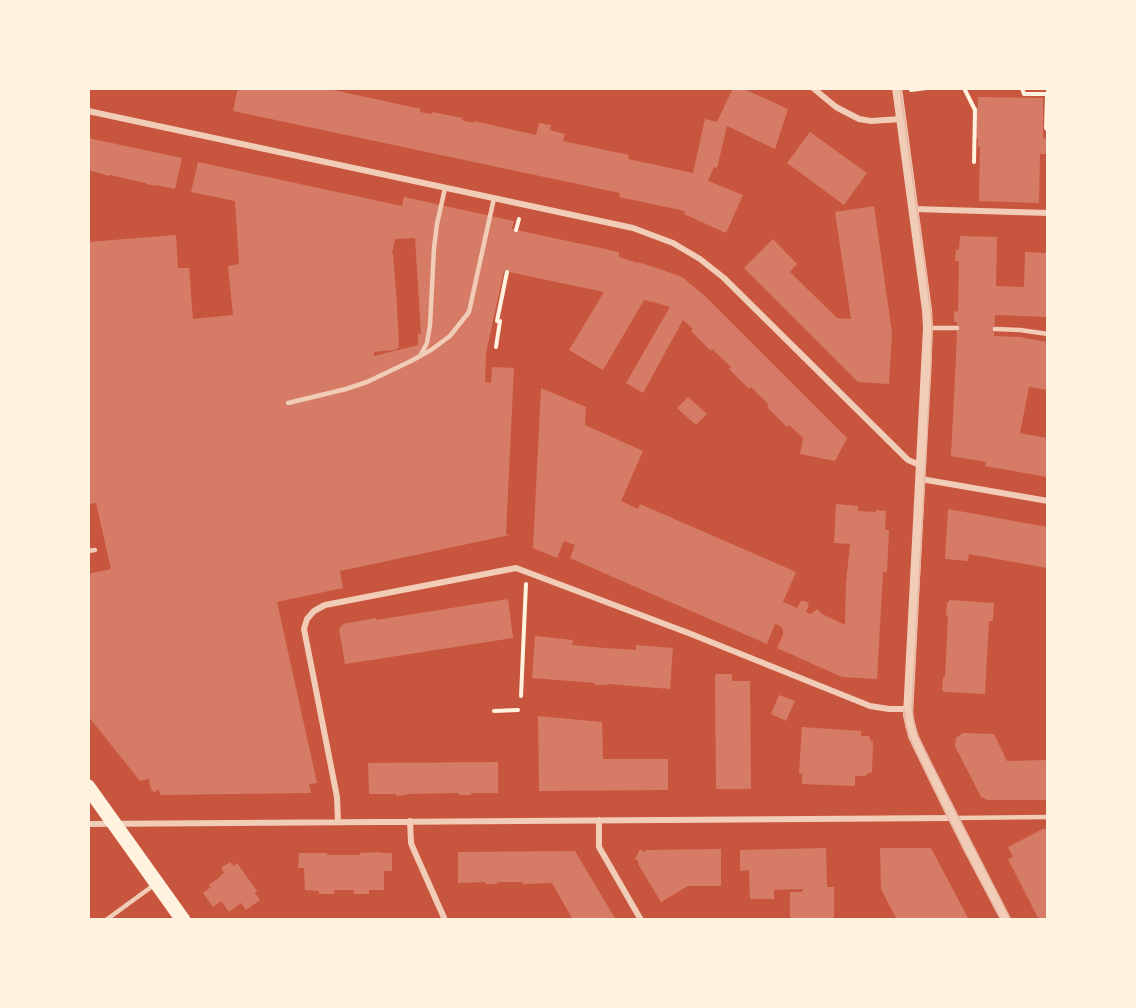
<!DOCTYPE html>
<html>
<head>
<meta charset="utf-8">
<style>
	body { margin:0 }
	#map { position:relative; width:1136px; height:1008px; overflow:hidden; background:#c8553d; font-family:"IBM Plex Sans",sans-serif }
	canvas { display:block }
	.frame { position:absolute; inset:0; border:90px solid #fff3e0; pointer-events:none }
</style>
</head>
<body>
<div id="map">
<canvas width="1136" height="1008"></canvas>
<div class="frame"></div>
</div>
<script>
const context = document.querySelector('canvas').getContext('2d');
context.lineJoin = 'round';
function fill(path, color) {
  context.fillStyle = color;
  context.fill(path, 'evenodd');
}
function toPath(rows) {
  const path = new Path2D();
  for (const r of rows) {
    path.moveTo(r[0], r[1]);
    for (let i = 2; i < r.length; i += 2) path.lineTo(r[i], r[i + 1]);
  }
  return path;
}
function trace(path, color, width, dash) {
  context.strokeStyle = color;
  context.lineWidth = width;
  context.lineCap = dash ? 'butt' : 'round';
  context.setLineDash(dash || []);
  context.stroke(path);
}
fill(toPath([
	[238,88,324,88,421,109,420,112,431,114,432,112,462,118,462,120,473,123,474,121,536,135,539,123,551,125,550,130,565,134,563,141,629,155,628,159,693,173,705,119,717,122,733,88,742,88,788,109,775,149,727,126,717,168,714,167,708,181,743,195,726,233,684,214,685,211,619,197,620,193,233,111],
	[978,97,1043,98,1043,138,1047,139,1047,154,1040,154,1039,203,979,201,980,147,978,147,978,139,976,139,976,107,978,107],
	[810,132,867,173,844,205,787,163],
	[88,138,182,158,175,189,156,185,156,186,146,184,146,183,110,175,109,176,88,170],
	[198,162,402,206,404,197,514,221,512,229,619,252,619,257,638,263,639,262,682,277,706,297,847,438,835,461,800,454,803,438,789,425,787,427,767,407,769,405,751,387,749,389,729,369,731,367,712,349,711,351,691,331,693,329,683,320,643,393,626,383,670,307,651,301,651,302,644,300,603,370,569,350,604,292,504,271,486,353,485,382,491,383,492,367,514,368,506,534,510,535,340,571,343,588,277,602,317,783,309,784,311,793,160,795,159,789,155,792,151,790,149,779,140,781,88,716,88,574,111,569,96,503,88,504,88,242,176,235,178,268,189,268,193,319,233,315,228,266,239,264,235,201,191,192],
	[415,238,421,334,418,334,418,345,374,356,374,352,395,350,399,347,397,305,393,253,392,253,395,239],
	[874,206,892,333,889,384,858,382,744,268,773,239,797,264,790,272,837,318,851,319,835,212],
	[960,236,997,237,996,286,1024,287,1025,252,1047,253,1047,317,995,315,994,336,1020,337,1047,342,1047,390,1029,387,1020,433,1047,438,1047,477,985,466,986,462,951,456,956,357,957,322,954,322,954,311,958,312,959,261,955,261,956,249,959,250],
	[541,388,586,407,585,425,643,451,621,501,638,509,640,504,796,572,783,602,797,608,801,601,806,601,809,605,806,612,810,614,818,609,820,613,845,625,846,583,850,544,834,543,836,504,858,506,858,511,876,512,876,510,886,511,885,530,889,530,887,572,883,572,877,679,842,677,777,648,783,635,783,630,780,626,775,624,767,644,590,567,570,558,575,545,564,541,557,558,533,548],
	[688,397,707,414,696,425,677,408],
	[948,509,1047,527,1047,568,969,554,968,561,945,559],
	[508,599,513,638,345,664,339,629,343,624,376,618,376,620],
	[949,600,994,603,993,621,989,621,985,694,944,692,944,691,942,691,943,677,945,677,948,616,946,616,947,602,949,602],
	[535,636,573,640,572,645,604,648,636,650,636,645,673,648,670,689,608,684,607,685,595,685,595,683,532,678],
	[715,674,732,674,732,681,750,681,751,789,716,789],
	[779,695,795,701,786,721,771,714],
	[538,716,602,722,603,759,668,759,668,790,539,791],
	[802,727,861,731,861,736,869,736,871,741,873,741,872,772,867,774,866,776,855,776,855,786,802,784,802,774,799,773],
	[963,733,994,734,1007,761,1047,760,1047,800,988,800,981,797,955,746,956,738],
	[498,762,498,793,471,793,471,795,459,795,459,793,407,794,407,795,396,796,396,794,369,794,368,763],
	[1043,829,1047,829,1047,920,1039,920,1008,859,1013,857,1008,847],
	[826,848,827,887,834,887,834,920,790,920,790,892,802,892,803,889,774,890,774,899,750,899,749,870,740,871,740,850],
	[880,848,931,848,969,920,897,920,881,889],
	[640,849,645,852,646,850,721,849,721,886,688,886,661,902,638,864,639,862,635,859],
	[575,851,616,920,573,920,552,883,523,884,523,882,497,882,497,884,485,884,486,882,458,883,458,852],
	[380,852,380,853,392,853,392,871,384,871,384,890,369,890,369,894,354,894,354,890,334,890,334,894,319,894,319,891,305,890,304,868,298,868,299,853,327,853,327,855,360,855,360,853],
	[230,862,234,866,237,863,257,891,255,893,260,900,246,910,241,903,229,912,221,901,213,907,203,893,211,887,209,885,221,876,221,875,224,873,221,868]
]), '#d67c66');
trace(toPath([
	[964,88,975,110,974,162],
	[1022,88,1024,94,1047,94,1046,128,1048,130],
	[911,90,927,88],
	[516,230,519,219],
	[496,347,500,321,497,321,507,272],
	[521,696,526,584],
	[494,711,518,710]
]), '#fff3e0', 4);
trace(toPath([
	[930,328,957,328],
	[995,329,1020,330,1048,334],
	[420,356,427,343,430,325,434,248,437,224,445,188],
	[288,403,346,389,367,382,411,361,431,350,450,336,469,312,494,198],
	[88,551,95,550],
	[953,818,1048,817],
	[106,920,154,885]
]), '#f1ccb7', 4.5);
trace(toPath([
	[813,88,836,107,859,119,871,121,901,119],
	[88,111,633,228,673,243,700,259,724,278,908,460,922,466],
	[914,209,1048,213],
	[921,479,1048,501],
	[599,820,599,847,641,920],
	[410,821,411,843,413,848,445,920],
	[338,822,337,797,304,629,307,619,314,611,325,605,516,568,691,634,870,706,889,709,908,709],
	[88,824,952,818]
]), '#f1ccb7', 6);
trace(toPath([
	[897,88,927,310,928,328,908,715,913,736,953,818,1006,920]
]), '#f1ccb7', 10);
trace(toPath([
	[88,787,183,920]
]), '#fff3e0', 15);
trace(toPath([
	[900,88,926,274,932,324,931,365,912,708,914,723,918,736,927,755,1011,920],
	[904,711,906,727,914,748,964,850,1001,920]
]), '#e9b49f', 1.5);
</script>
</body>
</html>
